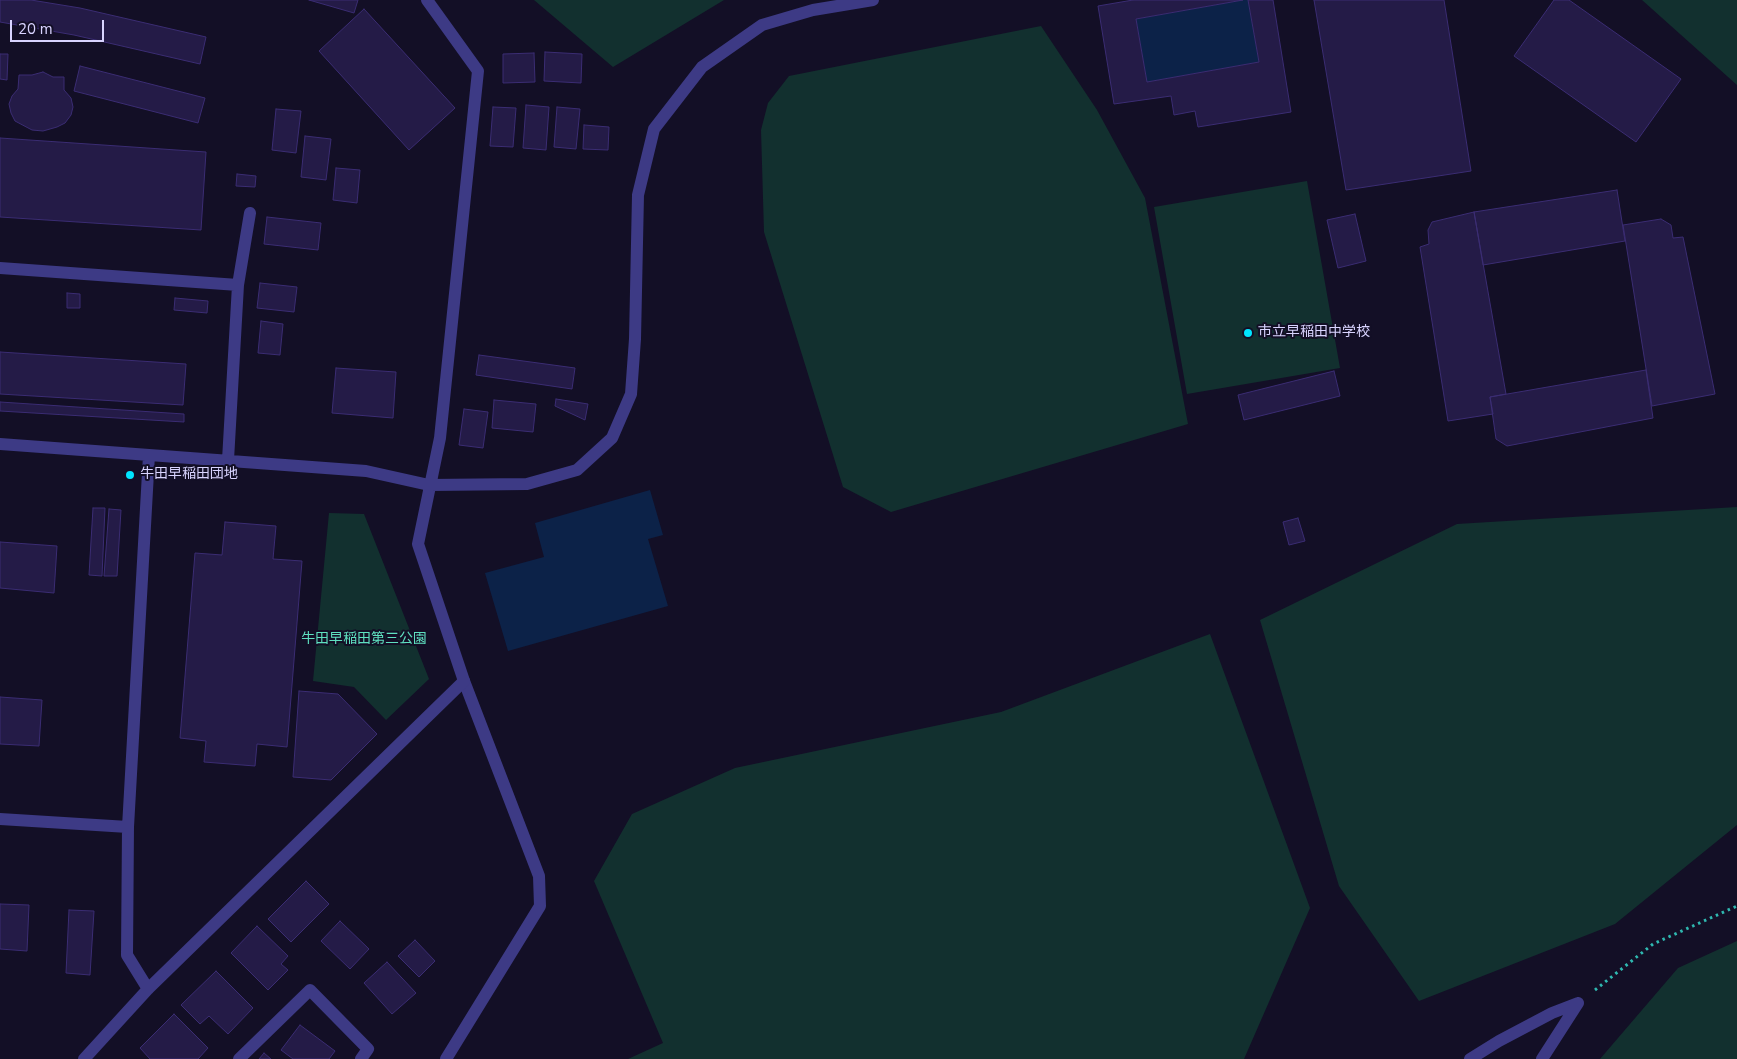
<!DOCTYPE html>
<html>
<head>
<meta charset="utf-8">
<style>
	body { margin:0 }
	#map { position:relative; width:1737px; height:1059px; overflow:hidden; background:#130f26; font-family:"Nunito Sans",sans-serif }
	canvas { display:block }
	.scale { position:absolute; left:10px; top:20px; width:94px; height:22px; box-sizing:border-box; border:2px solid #d9d4ff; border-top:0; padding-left:6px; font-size:15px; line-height:18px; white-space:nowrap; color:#d9d4ff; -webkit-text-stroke:4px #130f26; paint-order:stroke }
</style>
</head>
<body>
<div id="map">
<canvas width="1737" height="1059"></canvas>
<div class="scale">20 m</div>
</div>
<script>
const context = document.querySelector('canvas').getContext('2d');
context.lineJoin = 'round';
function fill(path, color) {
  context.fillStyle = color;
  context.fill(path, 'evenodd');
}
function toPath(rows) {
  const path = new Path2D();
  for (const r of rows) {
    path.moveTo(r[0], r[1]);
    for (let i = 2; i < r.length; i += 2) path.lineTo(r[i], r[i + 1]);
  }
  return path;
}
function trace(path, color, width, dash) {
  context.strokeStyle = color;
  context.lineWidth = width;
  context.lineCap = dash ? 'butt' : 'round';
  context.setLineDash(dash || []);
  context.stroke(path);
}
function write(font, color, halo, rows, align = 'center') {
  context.font = font + ' "Nunito Sans","Noto Sans JP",sans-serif';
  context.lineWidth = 4;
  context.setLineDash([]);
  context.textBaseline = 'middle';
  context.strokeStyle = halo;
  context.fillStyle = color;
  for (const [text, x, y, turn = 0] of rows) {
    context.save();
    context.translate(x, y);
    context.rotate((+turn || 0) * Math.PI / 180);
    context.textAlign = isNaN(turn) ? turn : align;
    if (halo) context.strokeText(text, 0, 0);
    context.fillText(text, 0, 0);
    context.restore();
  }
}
fill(toPath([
	[534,0,724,0,613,67],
	[1642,0,1737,0,1737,85],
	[1041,26,1097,110,1145,198,1188,424,891,512,843,487,764,232,761,130,768,103,789,76],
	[1307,181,1340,368,1187,394,1154,207],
	[1737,507,1737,825,1615,924,1419,1001,1339,886,1260,620,1457,524],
	[329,513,364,514,429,679,386,720,354,687,313,681],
	[1210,634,1310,908,1244,1059,628,1059,663,1043,594,881,632,814,735,768,1001,712],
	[1737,941,1737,1059,1600,1059,1678,968]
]), '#12302f');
fill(toPath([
	[1243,0,1248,0,1259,62,1147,82,1136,19],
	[650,490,663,535,648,539,668,606,508,651,485,573,544,557,535,523]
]), '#0c2248');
const building = toPath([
	[0,0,31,0,80,8,206,37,200,64,74,35,0,22,0,0],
	[309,0,358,0,354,13,309,0],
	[1133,0,1243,0,1136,19,1147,82,1259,62,1248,0,1273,0,1291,112,1198,127,1195,111,1174,115,1171,96,1114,104,1098,6,1133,0],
	[1314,0,1444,0,1471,171,1346,190,1314,0],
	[1554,0,1569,0,1681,79,1636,142,1514,56,1554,0],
	[364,9,455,108,409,150,319,51,364,9],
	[545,52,582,54,581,83,544,81,545,52],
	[534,53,535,82,503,83,503,54,534,53],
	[0,54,8,54,7,80,0,79,0,54],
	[80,66,205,98,198,123,74,91,80,66],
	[43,72,53,77,64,77,64,90,71,98,73,107,71,115,65,123,57,127,43,131,32,130,15,121,11,113,9,104,12,96,18,89,19,75,32,75,43,72],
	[526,105,549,107,546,150,523,148,526,105],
	[493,107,516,108,513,147,490,146,493,107],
	[557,107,580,109,576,149,554,147,557,107],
	[276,109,301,111,296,153,272,150,276,109],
	[584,125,609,127,608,150,583,149,584,125],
	[305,136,331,139,326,180,301,177,305,136],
	[0,138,206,152,201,230,0,217,0,138],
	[336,168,360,170,357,203,333,200,336,168],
	[237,174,256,176,255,187,236,186,237,174],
	[1617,190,1625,241,1483,265,1474,212,1617,190],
	[1474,212,1506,394,1490,397,1493,414,1448,421,1420,247,1429,244,1428,230,1432,222,1474,212],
	[1355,214,1366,261,1338,268,1327,220,1355,214],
	[267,217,321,223,318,250,264,244,267,217],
	[1661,219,1671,225,1673,238,1683,237,1715,394,1652,406,1623,225,1661,219],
	[260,283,297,287,294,312,257,308,260,283],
	[67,293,80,294,80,308,67,308,67,293],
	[175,298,208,301,207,313,174,310,175,298],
	[261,321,283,324,280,355,258,353,261,321],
	[0,352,186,364,183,405,0,394,0,352],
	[479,355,575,368,572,389,476,375,479,355],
	[336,368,396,372,393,418,332,413,336,368],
	[1646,370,1653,418,1507,446,1496,439,1490,397,1646,370],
	[1334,371,1340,396,1244,420,1238,395,1334,371],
	[556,399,588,404,585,420,555,406,556,399],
	[494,400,536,404,533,432,492,428,494,400],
	[0,402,184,414,184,422,0,411,0,402],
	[464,409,488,412,483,448,459,445,464,409],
	[93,508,105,508,102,576,89,575,93,508],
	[109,509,121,510,117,576,104,576,109,509],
	[1298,518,1305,541,1289,545,1283,522,1298,518],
	[225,522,276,526,273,559,302,561,287,747,257,744,255,766,204,762,206,741,180,738,195,553,222,555,225,522],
	[0,542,57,546,54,593,0,588,0,542],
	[299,691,338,694,377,734,331,780,293,777,299,691],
	[0,697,42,700,39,746,0,744,0,697],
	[306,881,329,904,291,942,268,919,306,881],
	[0,904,29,905,27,951,0,949,0,904],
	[69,910,94,911,90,975,66,973,69,910],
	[340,921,369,949,350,969,321,941,340,921],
	[257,926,288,956,281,964,288,970,268,990,231,953,257,926],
	[415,940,435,961,419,977,398,956,415,940],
	[387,962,416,993,392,1014,364,983,387,962],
	[216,971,253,1008,228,1034,209,1016,200,1024,181,1005,216,971],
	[174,1014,208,1048,198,1059,150,1059,140,1048,174,1014],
	[300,1025,335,1051,329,1059,293,1059,281,1050,300,1025],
	[264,1053,271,1059,259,1059,264,1053]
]);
fill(building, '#241b47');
trace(building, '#3b2d73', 1);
trace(toPath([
	[1595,990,1653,944,1737,906]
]), '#2fb8b0', 3, [2.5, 4]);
trace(toPath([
	[446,1059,540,906,539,876,464,681],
	[1470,1059,1499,1041,1552,1013,1578,1003],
	[1542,1059,1578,1003]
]), '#3d3a85', 12);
trace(toPath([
	[0,268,238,285],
	[0,444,366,471,429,485,527,484,577,470,612,438,631,394,635,339,638,195,654,129,702,67,762,25,813,10,873,0],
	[228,460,238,285,250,213],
	[0,819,128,827],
	[148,989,127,955,128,827,149,455],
	[84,1059,148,989,464,681,418,544,440,438,478,71,427,0],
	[239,1059,310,990,368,1049,361,1059]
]), '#3d3a85', 12);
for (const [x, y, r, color] of [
	[1248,333,5,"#00e5ff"],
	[130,475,5,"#00e5ff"]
]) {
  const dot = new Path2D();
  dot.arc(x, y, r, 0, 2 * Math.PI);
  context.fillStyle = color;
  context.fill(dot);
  trace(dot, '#130f26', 2);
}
write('14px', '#d9d4ff', '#130f26', [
	["市立早稲田中学校",1258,333],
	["牛田早稲田団地",140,475]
], 'left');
write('14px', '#5fe0c0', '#130f26', [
	["牛田早稲田第三公園",364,640]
]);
</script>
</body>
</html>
